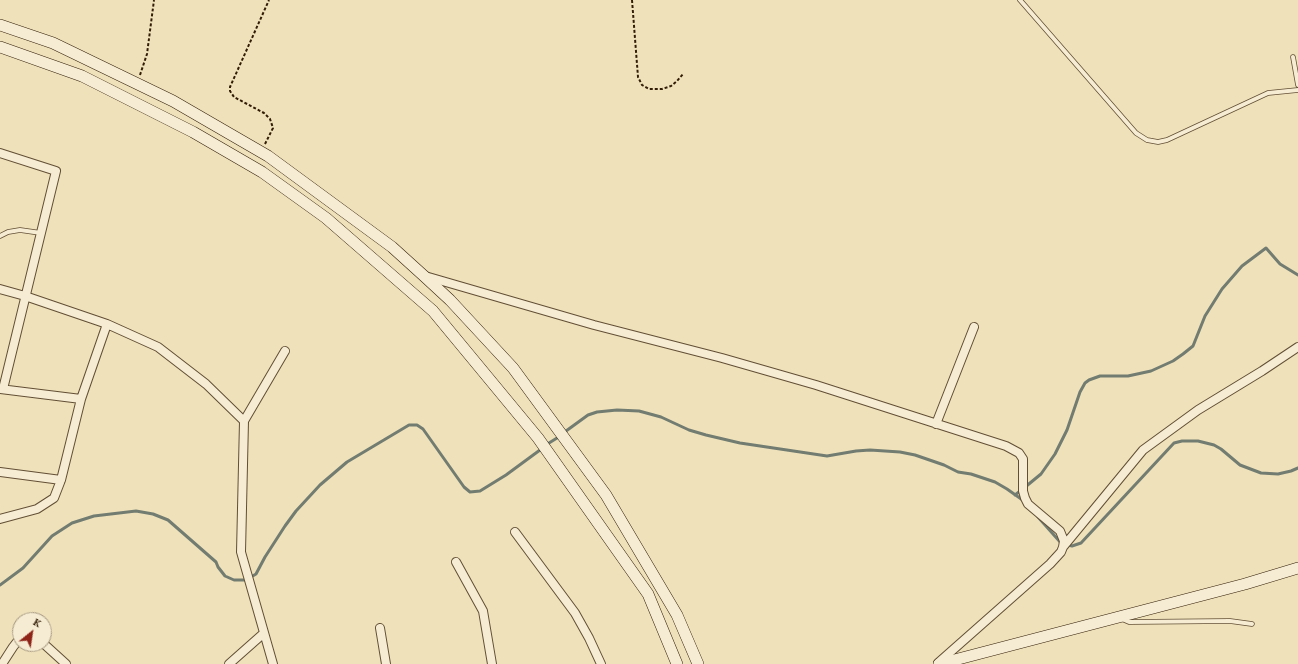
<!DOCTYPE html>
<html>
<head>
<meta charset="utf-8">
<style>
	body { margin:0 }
	#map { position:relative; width:1298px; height:664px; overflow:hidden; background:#efe2bb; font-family:"Gentium Book Plus",serif }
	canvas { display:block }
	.north { position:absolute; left:12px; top:612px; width:40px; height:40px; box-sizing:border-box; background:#f5ecd3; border:1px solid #a79981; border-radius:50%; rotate:30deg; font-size:11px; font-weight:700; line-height:16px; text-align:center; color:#331d07 }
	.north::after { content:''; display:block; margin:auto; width:14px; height:18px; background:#8f2418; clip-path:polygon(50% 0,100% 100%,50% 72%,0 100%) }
</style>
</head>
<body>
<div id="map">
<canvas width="1298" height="664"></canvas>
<div class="north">K</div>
</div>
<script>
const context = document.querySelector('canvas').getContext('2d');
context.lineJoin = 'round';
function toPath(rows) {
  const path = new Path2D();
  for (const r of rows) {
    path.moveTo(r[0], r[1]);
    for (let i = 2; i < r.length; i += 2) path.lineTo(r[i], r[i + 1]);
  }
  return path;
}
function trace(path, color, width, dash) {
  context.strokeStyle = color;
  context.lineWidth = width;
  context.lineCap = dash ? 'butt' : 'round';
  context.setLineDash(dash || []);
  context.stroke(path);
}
trace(toPath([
	[566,431,588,415,597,412,617,410,639,411,661,417,689,430,706,435,740,443,827,456,856,451,870,450,900,452,915,455,944,465,958,472,971,474,995,482,1007,489,1024,501],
	[549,443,557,438],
	[1015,495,1024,488,1041,474,1055,454,1067,430,1080,392,1085,383,1089,380,1100,376,1128,376,1151,371,1173,361,1183,354,1193,346,1205,316,1222,289,1242,266,1266,248,1280,264,1298,275],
	[1038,517,1061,543,1072,546,1081,543,1174,443,1182,441,1198,441,1214,445,1221,449,1240,465,1261,473,1278,474,1291,471,1298,468],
	[0,585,23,568,52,536,72,523,94,516,136,511,153,514,168,520,216,562,218,567,225,576,234,580,246,580,256,574,265,557,285,526,296,511,320,485,347,462,409,425,417,425,423,429,464,487,470,492,480,491,506,475,540,450]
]), '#727c71', 3);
const lane = toPath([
	[1020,0,1136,133,1147,140,1158,142,1167,140,1268,93,1298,90],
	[1293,57,1298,85],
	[0,236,8,232,20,230,41,233],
	[1122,619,1129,622,1230,621,1252,624]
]);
const street = toPath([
	[0,153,56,171,3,389],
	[425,276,594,325,722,358,816,385,1006,446,1019,453,1023,459,1023,491,1025,498,1028,504,1060,531,1064,541,1063,547,1061,552,1050,564,938,663],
	[0,289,25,296,107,324,158,347,206,384,244,421],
	[0,389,81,399],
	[936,424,974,327],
	[0,472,61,480],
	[0,519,37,509,54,498,61,480,81,399,107,324],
	[515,532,575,613,589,638,601,664],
	[1063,547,1143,450,1198,410,1262,371,1298,347],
	[456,562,483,611,492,664],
	[380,628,386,664],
	[44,644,66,664],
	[2,664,13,647,20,638],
	[229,664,264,633],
	[273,664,241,552,244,421,285,351]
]);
const secondary = toPath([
	[0,25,53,43,173,101,268,156,392,247,424,276,450,300,513,368,606,495,677,615,698,664],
	[0,47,82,76,193,132,262,172,326,218,433,311,538,438,648,594,677,664],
	[939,664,1245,584,1298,568]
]);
trace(lane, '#624e34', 5.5);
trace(street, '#624e34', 10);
trace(secondary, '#331d07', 12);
trace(toPath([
	[632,0,638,77,642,85,649,89,662,89,671,86,677,81,683,74],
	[140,75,147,54,154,0],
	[265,144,273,128,270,119,264,113,234,97,230,91,230,87,269,0]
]), '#331d07', 2, [3, 2]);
trace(lane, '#f5ecd3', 4);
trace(street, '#f5ecd3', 8);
trace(secondary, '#f5ecd3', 11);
</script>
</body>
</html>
